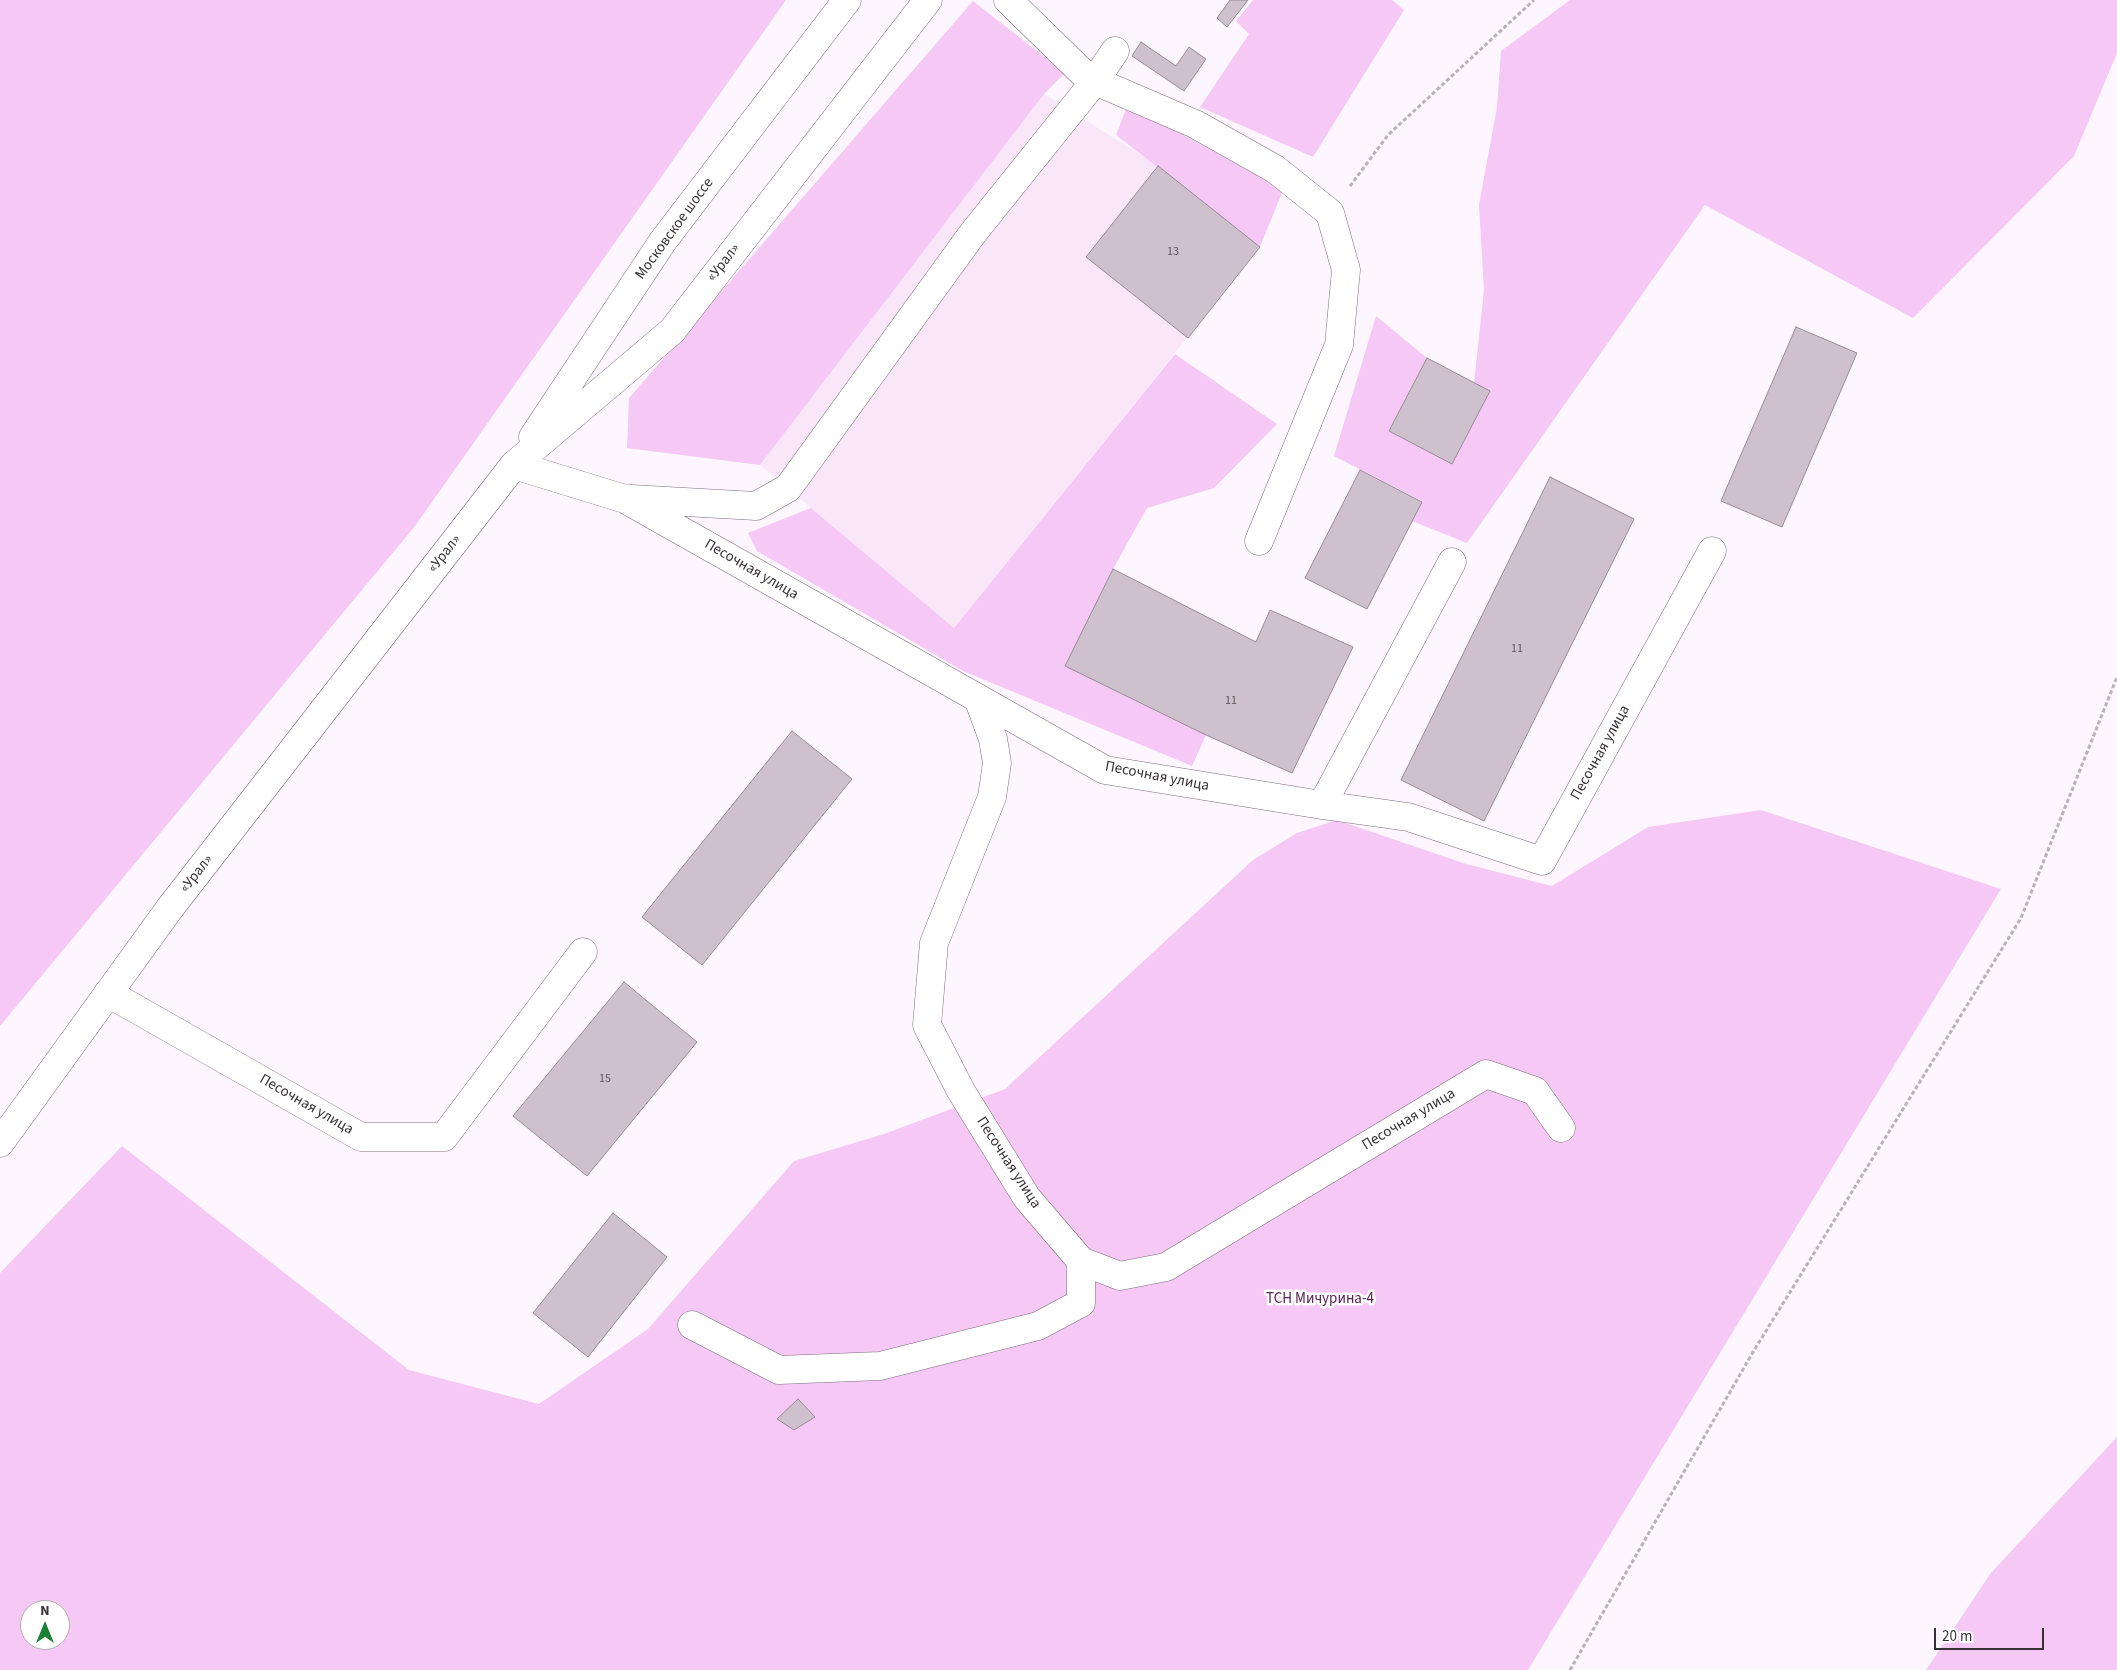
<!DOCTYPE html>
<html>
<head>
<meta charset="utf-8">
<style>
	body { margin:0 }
	#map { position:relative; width:2117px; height:1670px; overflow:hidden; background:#fef6fe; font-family:"Source Sans 3",sans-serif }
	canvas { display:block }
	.north { position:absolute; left:20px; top:1600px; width:50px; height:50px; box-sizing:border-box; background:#fff; border:1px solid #afadaf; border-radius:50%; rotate:0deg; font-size:14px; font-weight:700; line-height:20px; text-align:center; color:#373136 }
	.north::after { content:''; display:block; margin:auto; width:18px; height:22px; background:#198034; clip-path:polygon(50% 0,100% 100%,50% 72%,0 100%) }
	.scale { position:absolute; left:1934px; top:1628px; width:110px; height:22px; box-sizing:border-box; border:2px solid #373136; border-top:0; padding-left:6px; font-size:15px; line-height:18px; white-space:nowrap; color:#373136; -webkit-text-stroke:4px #fff; paint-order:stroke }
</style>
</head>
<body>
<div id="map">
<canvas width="2117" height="1670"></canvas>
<div class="north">N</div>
<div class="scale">20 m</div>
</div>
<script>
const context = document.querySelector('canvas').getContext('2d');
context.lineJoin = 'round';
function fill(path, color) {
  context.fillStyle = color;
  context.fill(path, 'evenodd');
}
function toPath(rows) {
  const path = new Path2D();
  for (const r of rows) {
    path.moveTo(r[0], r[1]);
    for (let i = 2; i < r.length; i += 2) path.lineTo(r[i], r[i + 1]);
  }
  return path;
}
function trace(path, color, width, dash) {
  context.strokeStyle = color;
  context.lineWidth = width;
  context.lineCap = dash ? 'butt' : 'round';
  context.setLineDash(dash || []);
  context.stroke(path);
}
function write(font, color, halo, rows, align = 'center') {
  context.font = font + ' "Source Sans 3",sans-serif';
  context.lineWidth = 5;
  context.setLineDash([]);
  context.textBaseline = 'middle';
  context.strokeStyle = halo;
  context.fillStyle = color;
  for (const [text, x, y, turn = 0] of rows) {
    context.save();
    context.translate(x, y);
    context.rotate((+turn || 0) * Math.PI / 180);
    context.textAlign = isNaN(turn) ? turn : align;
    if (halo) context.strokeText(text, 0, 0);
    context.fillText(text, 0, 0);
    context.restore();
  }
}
fill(toPath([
	[1044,94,1158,166,1260,247,954,628,760,465]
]), '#f9e6f9');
fill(toPath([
	[0,0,786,0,415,526,0,1026],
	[1253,0,1392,0,1404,10,1313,157,1200,107,1249,34,1236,21],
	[1570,0,2117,0,2117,53,2074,156,1913,318,1705,205,1467,543,1412,521,1422,501,1334,456,1376,316,1427,358,1389,431,1452,464,1490,391,1474,383,1484,290,1479,205,1497,107,1501,51],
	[973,1,1065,73,1044,94,760,465,627,448,629,398],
	[1128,104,1283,190,1260,247,1116,135],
	[1175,354,1277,424,1214,488,1147,508,1113,569,1065,666,1206,735,1192,766,963,671,757,551,748,533,811,508,954,628],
	[1761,810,2001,889,1528,1670,0,1670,0,1273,122,1146,409,1370,539,1404,648,1329,794,1161,884,1134,1005,1089,1253,860,1297,833,1337,820,1466,864,1552,886,1648,827],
	[30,1610,60,1610,60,1640,30,1640],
	[2117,1437,2117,1670,1926,1670,1990,1574]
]), '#f6c8f5');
const building = toPath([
	[1230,0,1248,0,1227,27,1217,18,1230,0],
	[1141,42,1176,66,1189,47,1206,59,1184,91,1132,56,1141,42],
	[1158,166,1260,247,1188,338,1086,257,1158,166],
	[1796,327,1857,353,1782,527,1721,501,1796,327],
	[1427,358,1490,391,1452,464,1389,431,1427,358],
	[1360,470,1422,502,1367,609,1305,578,1360,470],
	[1550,477,1634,519,1484,821,1401,780,1550,477],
	[1113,569,1256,642,1270,610,1353,647,1292,773,1206,735,1065,666,1113,569],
	[792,731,852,779,702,965,642,917,792,731],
	[624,982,697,1042,587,1176,513,1116,624,982],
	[613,1213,667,1257,588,1357,533,1313,613,1213],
	[798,1399,815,1417,794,1430,777,1419,798,1399]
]);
fill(building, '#cec1cd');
trace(building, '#978a96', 1);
const minor = toPath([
	[1008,0,1088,78,1195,124,1275,169,1330,213,1346,270,1339,345,1259,541],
	[514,465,625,499,1105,770,1322,805,1452,562],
	[631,499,756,506,788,488,973,233,1095,81,1115,51],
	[978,698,993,739,997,763,992,797,934,943,927,1025,961,1091,1027,1198,1081,1261,1120,1276,1166,1267,1486,1074,1535,1091,1561,1128],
	[1322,805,1408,817,1542,861,1712,551],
	[108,993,361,1137,444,1137,583,952],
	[692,1325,779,1370,880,1366,1038,1326,1081,1303,1081,1261]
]);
const highway = toPath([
	[533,437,663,241,847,0],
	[0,1143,170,908,514,465,672,331,928,0]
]);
trace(minor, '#7a6e7a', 29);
trace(highway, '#7a6e7a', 29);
trace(toPath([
	[1350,186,1388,135,1534,0],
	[1570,1670,1753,1352,2021,918,2117,677]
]), '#b9b1b8', 3, [4, 2.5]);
trace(minor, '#fff', 28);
trace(highway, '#fff', 28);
write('12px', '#5d555c', null, [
	["13",1173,252],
	["11",1517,649],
	["11",1231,701],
	["15",605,1079]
]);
write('15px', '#373136', '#fff', [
	["Московское шоссе",675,229,-54],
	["«Урал»",724,263,-52],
	["«Урал»",445,554,-52],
	["Песочная улица",751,570,30],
	["Песочная улица",1601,753,-61],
	["Песочная улица",1157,777,11],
	["«Урал»",197,874,-52],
	["Песочная улица",306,1105,30],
	["Песочная улица",1409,1120,-31],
	["Песочная улица",1008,1163,57]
]);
write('15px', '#582158', '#fff', [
	["ТСН Мичурина-4",1320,1300]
]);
</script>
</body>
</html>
